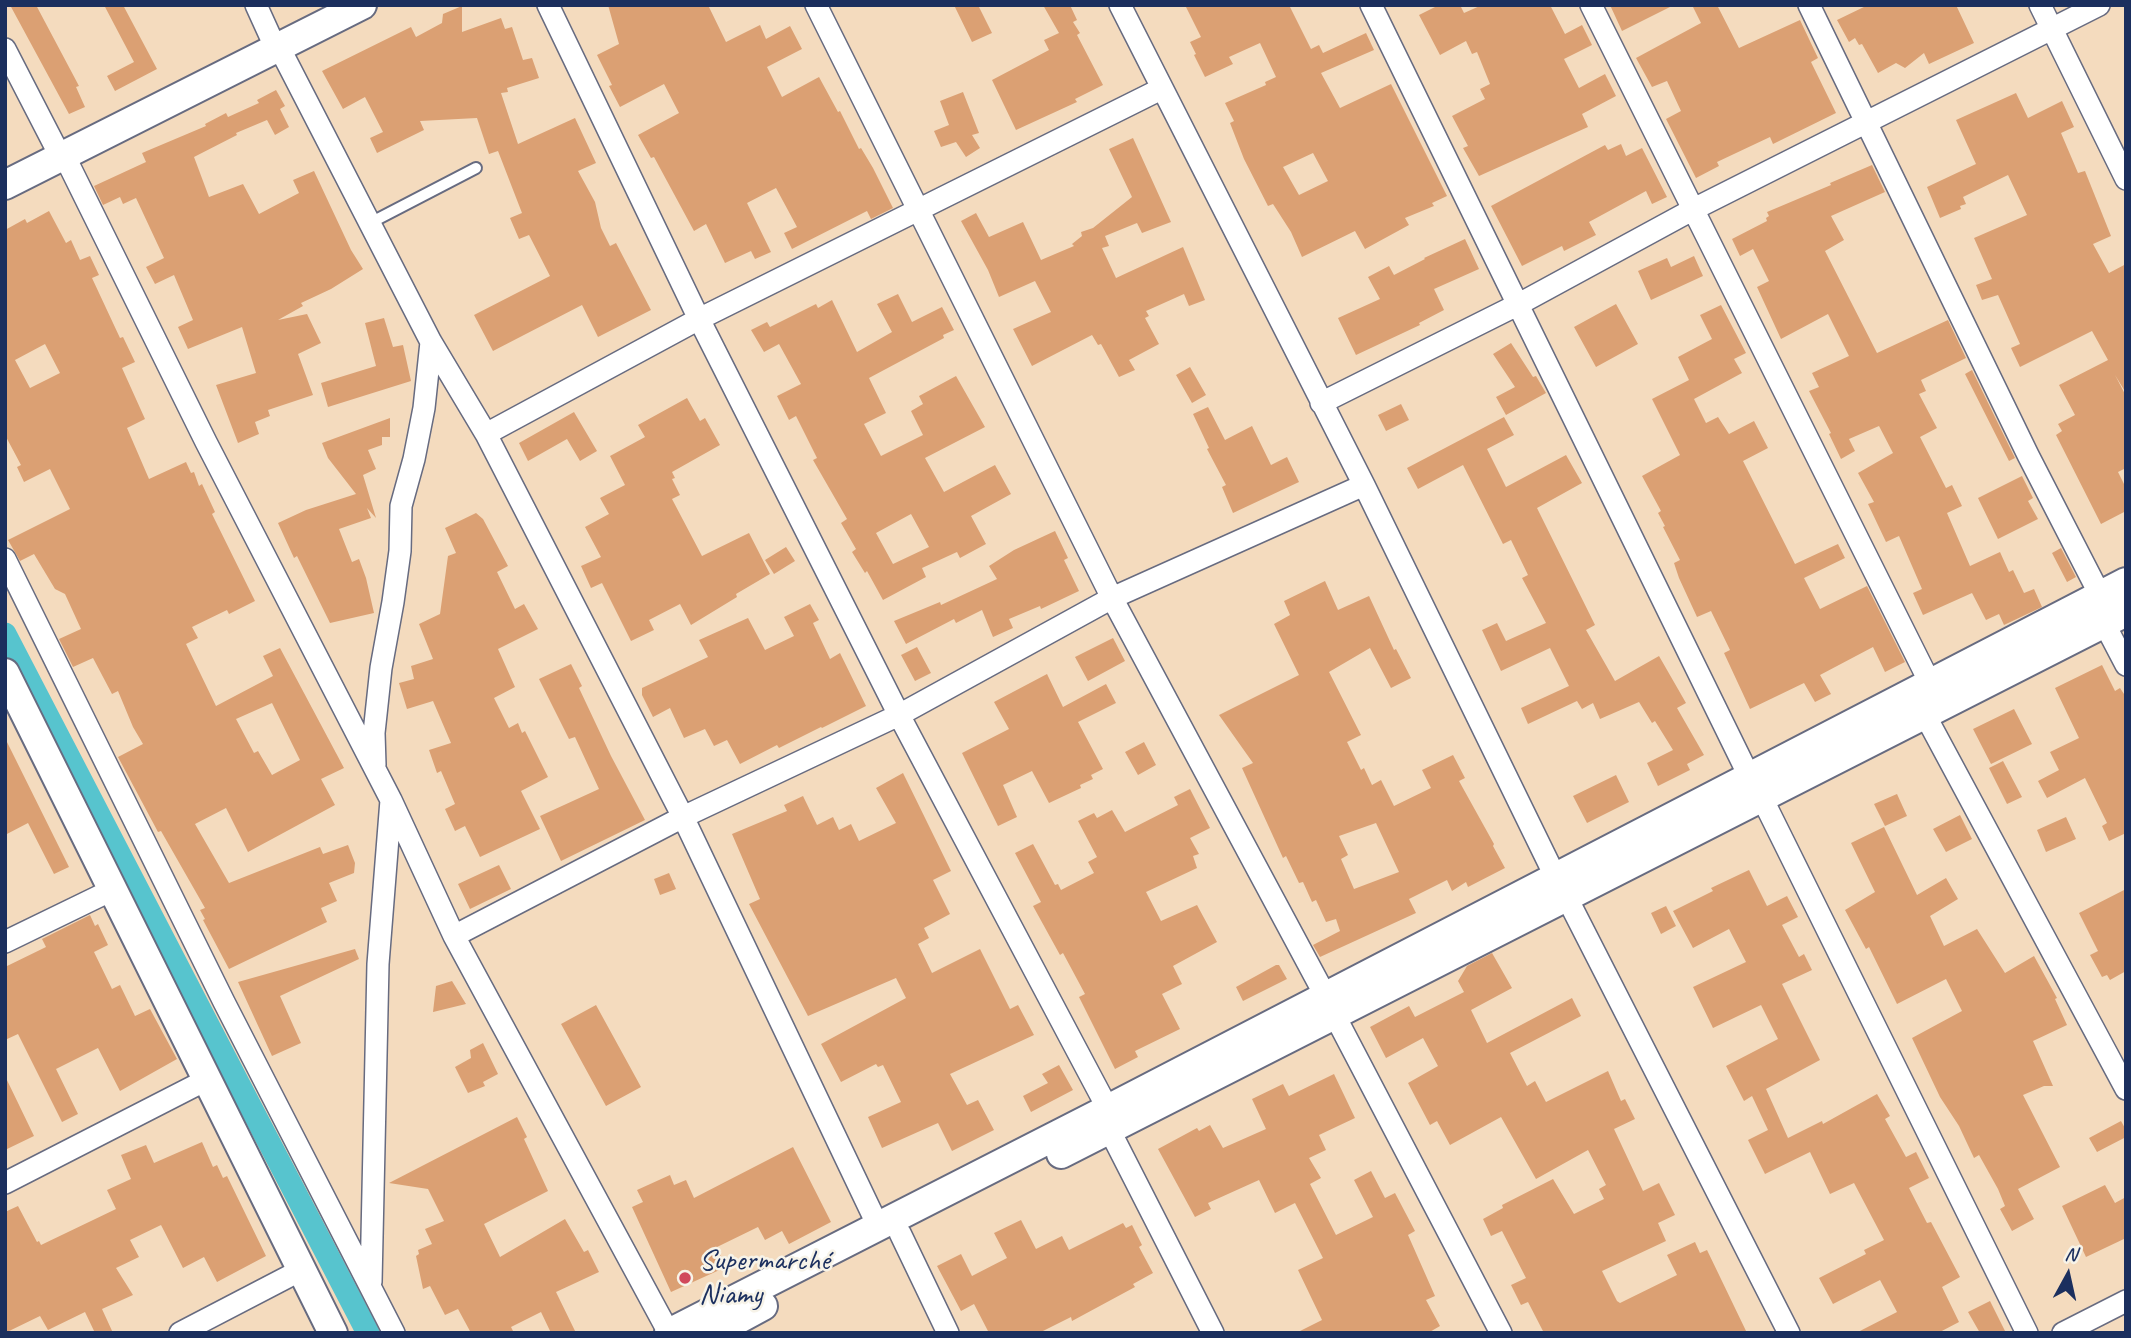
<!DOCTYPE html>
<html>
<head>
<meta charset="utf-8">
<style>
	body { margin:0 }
	#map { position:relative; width:2131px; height:1338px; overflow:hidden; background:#f4dbbe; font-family:Caveat,sans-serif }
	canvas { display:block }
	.frame { position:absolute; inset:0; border:7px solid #1b2f5e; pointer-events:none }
	.north { position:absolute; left:2033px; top:1240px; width:70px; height:70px; -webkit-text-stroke:5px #f7f3e8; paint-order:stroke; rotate:8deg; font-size:19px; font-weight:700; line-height:28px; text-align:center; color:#1b2f5e }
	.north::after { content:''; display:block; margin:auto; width:24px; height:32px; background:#1b2f5e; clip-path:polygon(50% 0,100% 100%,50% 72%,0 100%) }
</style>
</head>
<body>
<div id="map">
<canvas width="2131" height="1338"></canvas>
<div class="frame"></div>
<div class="north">N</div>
</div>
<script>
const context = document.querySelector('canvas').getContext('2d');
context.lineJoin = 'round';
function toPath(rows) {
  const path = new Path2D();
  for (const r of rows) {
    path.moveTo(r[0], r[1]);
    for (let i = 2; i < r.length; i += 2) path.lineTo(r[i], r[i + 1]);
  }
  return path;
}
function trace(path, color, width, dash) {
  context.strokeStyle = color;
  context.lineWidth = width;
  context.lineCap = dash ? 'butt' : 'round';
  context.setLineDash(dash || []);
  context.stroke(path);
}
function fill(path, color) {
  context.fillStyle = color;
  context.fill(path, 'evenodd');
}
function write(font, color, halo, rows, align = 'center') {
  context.font = font + ' Caveat,sans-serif';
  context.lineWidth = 5;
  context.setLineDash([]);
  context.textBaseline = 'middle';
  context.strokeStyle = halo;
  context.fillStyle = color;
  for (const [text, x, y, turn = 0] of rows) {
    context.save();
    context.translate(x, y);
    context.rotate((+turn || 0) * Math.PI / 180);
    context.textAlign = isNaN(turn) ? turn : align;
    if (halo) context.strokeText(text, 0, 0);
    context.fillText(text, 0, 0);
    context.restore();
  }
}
trace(toPath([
	[5,634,368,1333]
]), '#57c4ce', 23);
fill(toPath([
	[10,5,36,5,79,86,76,87,85,107,69,114],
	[104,5,123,5,157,69,115,91,107,76,134,62],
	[608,5,708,5,726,42,760,25,766,39,790,26,802,49,767,67,782,97,819,77,838,112,840,111,859,149,861,148,873,168,893,208,871,219,867,211,792,249,784,233,797,227,776,188,747,203,771,252,755,259,751,251,725,263,706,224,694,231,654,157,651,158,638,135,679,113,664,84,620,107,609,86,612,85,597,55,619,44],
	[954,5,978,5,992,33,972,42],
	[1043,5,1070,5,1077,20,1073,22,1080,33,1077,35,1103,85,1075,99,1077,102,1016,130,992,80,1049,50,1044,40,1059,33],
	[1185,5,1289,5,1311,49,1319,45,1323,53,1366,33,1374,50,1321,73,1340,108,1391,84,1447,196,1432,203,1434,206,1405,218,1409,225,1365,249,1355,231,1302,257,1291,232,1273,204,1268,206,1244,159,1230,123,1234,121,1225,103,1266,85,1265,82,1276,77,1260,43,1229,57,1233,64,1205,77,1194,55,1196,54,1190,42,1201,37],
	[1313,153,1328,181,1299,195,1283,167],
	[1439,5,1460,5,1464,13,1482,5,1550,5,1565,34,1582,25,1592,45,1564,59,1579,88,1605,74,1616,96,1582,114,1588,127,1479,176,1463,148,1468,146,1452,116,1485,99,1480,89,1490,84,1477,52,1472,54,1466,41,1440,55,1419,15],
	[1610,5,1674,5,1622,31],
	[1692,5,1717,5,1739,48,1800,20,1818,58,1811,62,1836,113,1773,144,1770,137,1717,162,1719,166,1696,178,1666,119,1681,111,1667,81,1652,87,1636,58,1701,23],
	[1868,5,1956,5,1974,43,1929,64,1924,53,1905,68,1896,63,1878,73,1862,44,1859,45,1855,38,1849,42,1837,20],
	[462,6,462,32,501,18,505,29,512,27,523,60,532,58,539,78,507,88,508,92,501,93,518,144,575,118,596,163,578,171,595,202,601,228,610,246,616,243,651,310,598,337,582,305,493,351,474,315,550,276,529,235,519,239,510,218,522,213,498,151,489,154,477,118,420,121,424,130,377,153,370,138,383,132,365,97,343,109,322,71,411,27,416,37,442,23,443,14],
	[276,90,285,106,280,109,289,127,275,135,267,120,236,133,237,135,194,157,209,197,243,184,259,214,299,193,293,180,314,171,351,250,363,269,331,289,301,303,303,306,278,320,307,314,321,343,298,354,313,395,268,410,270,416,255,422,259,434,238,443,216,385,256,373,242,327,188,349,178,327,193,320,174,275,155,284,146,267,164,258,136,198,123,204,120,197,103,205,94,186,146,162,142,153,206,126,205,124,226,113,228,117,259,103,257,100],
	[963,92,979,133,972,135,980,148,966,157,956,142,941,147,934,131,949,125,940,101],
	[2016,93,2028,118,2062,101,2074,127,2061,133,2078,173,2085,171,2111,236,2093,244,2109,273,2126,264,2126,393,2115,375,2126,396,2126,468,2118,472,2126,488,2126,511,2101,524,2056,435,2062,431,2058,424,2075,415,2059,385,2108,360,2092,331,2020,367,2011,348,2020,344,1998,295,1982,300,1976,285,1992,279,1974,238,2027,215,2008,175,1963,197,1966,204,1960,206,1961,209,1940,218,1927,187,1976,164,1956,120],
	[1133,138,1171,222,1142,233,1137,223,1105,236,1109,246,1102,248,1116,278,1183,247,1205,300,1189,306,1184,294,1146,311,1149,316,1145,318,1159,344,1129,360,1135,370,1119,377,1101,344,1098,345,1092,335,1032,366,1013,329,1051,312,1035,281,999,297,988,270,961,221,976,213,989,237,1023,222,1041,260,1074,246,1072,244,1082,236,1081,232,1093,228,1132,197,1109,149],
	[1621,144,1626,156,1642,148,1667,197,1652,204,1646,191,1589,222,1596,235,1564,251,1562,246,1522,266,1491,206,1605,145,1608,150],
	[1872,165,1885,192,1831,216,1844,240,1825,251,1877,353,1948,320,1966,358,1921,380,1926,391,1919,394,1937,428,1920,437,1946,488,1952,485,1962,506,1947,513,1970,566,2000,552,2009,572,2013,570,2024,593,2034,589,2042,607,2004,625,1999,614,1986,620,1972,593,1923,615,1913,593,1922,589,1899,536,1886,542,1868,504,1874,502,1858,473,1893,453,1879,426,1849,439,1855,451,1841,459,1829,434,1831,433,1809,391,1819,387,1812,373,1849,356,1828,314,1781,339,1757,287,1769,281,1753,249,1740,256,1732,239,1767,221,1766,218,1769,216,1767,212,1831,185,1830,183],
	[49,211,66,243,71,240,80,260,90,256,99,275,92,278,120,338,123,337,135,362,122,368,145,419,127,428,149,479,186,462,191,473,194,472,199,486,202,484,215,512,212,514,255,601,229,614,227,610,192,627,198,638,186,644,216,706,273,676,263,656,280,648,344,768,321,779,335,805,248,852,226,808,195,824,229,883,320,847,323,854,348,845,355,863,354,873,329,883,337,901,321,908,327,922,229,969,203,920,205,919,200,910,205,908,161,831,158,832,118,757,143,744,133,727,118,691,112,694,93,658,73,667,59,639,81,629,65,594,55,589,34,554,20,561,8,540,70,509,50,469,24,482,17,467,21,465,5,435,5,230,25,219,27,223],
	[45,344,60,373,30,388,15,360],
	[272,703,300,760,272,775,258,751,254,753,236,719],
	[1465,239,1479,269,1434,289,1444,310,1419,323,1420,325,1356,355,1338,318,1380,299,1368,277,1389,266,1394,275,1425,259,1424,258],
	[1694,256,1703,276,1651,300,1638,271,1667,258,1671,267],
	[898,294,912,322,942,307,954,330,943,335,944,338,869,378,886,413,864,424,881,456,923,435,911,411,923,404,919,396,956,376,985,427,925,458,944,492,995,465,1011,494,971,516,986,544,960,558,957,552,922,568,926,577,883,600,867,571,865,573,852,552,856,549,841,523,847,519,813,460,817,458,796,416,789,420,777,396,801,384,779,344,764,352,751,330,767,322,770,327,816,304,818,308,832,300,857,352,892,332,877,304],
	[911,514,929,547,893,564,876,533],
	[1616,304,1638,344,1596,367,1574,327],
	[1721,305,1746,353,1734,359,1742,373,1694,399,1706,423,1718,417,1729,434,1754,421,1768,448,1743,461,1795,564,1838,544,1845,558,1804,578,1820,609,1867,586,1905,662,1885,672,1873,647,1820,675,1831,694,1815,702,1804,683,1750,709,1724,653,1730,650,1711,611,1697,617,1679,578,1674,563,1680,560,1663,527,1665,526,1658,513,1661,511,1642,476,1680,455,1652,399,1689,380,1678,357,1712,339,1700,315],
	[384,318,393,347,403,345,411,381,328,407,321,383,376,366,365,323],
	[1511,343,1533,377,1536,376,1546,393,1506,415,1496,397,1515,387,1493,354],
	[1190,367,1206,395,1192,403,1176,375],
	[1972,370,2015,458,2009,461,1965,374],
	[687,398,700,421,705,418,720,445,672,472,675,478,672,479,680,495,672,499,702,556,749,533,770,574,736,594,737,597,691,625,680,604,649,620,654,630,631,641,602,583,591,588,581,566,601,557,585,527,609,514,600,498,625,485,610,456,645,437,638,425],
	[1401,404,1409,420,1386,431,1378,415],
	[1208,407,1225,440,1252,426,1271,465,1287,457,1299,482,1233,513,1222,487,1226,485,1207,449,1209,448,1193,414],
	[574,412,597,451,580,461,567,439,528,461,519,443],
	[1504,417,1514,435,1487,449,1506,487,1566,455,1582,483,1537,508,1595,625,1586,630,1615,681,1659,656,1686,703,1677,708,1704,755,1687,764,1690,770,1658,786,1647,763,1673,750,1655,721,1652,723,1639,702,1600,719,1593,703,1582,709,1577,701,1528,724,1521,708,1569,686,1550,648,1501,671,1482,630,1497,623,1506,641,1546,623,1522,578,1528,575,1511,540,1503,544,1463,465,1418,489,1407,468],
	[390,418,390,437,382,437,382,445,368,450,376,469,363,475,376,518,367,508,371,518,339,529,352,562,359,559,366,578,374,613,330,623,297,556,294,558,278,523,306,510,356,494,328,458,322,443],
	[2022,476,2033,498,2028,501,2038,519,1998,539,1978,498],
	[476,513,483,519,508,566,497,572,515,609,524,604,538,629,498,649,515,687,494,698,509,728,518,723,522,733,525,731,548,777,521,791,540,829,480,857,465,826,455,831,445,809,455,804,441,771,437,773,429,750,451,743,433,701,407,709,399,683,414,679,411,666,433,659,419,624,440,614,448,556,456,553,445,528],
	[1055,531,1068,558,1064,560,1079,591,1041,609,1040,606,1009,619,1013,628,993,637,982,610,956,623,954,619,906,644,894,621,940,602,941,605,997,579,989,566,1014,550],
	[786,547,795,561,774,574,765,560],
	[2061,548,2076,577,2067,582,2052,553],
	[1325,581,1338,610,1369,596,1394,650,1396,649,1411,678,1391,688,1370,648,1329,672,1361,735,1347,742,1361,770,1364,768,1372,785,1381,780,1394,806,1431,788,1422,770,1453,755,1465,778,1459,781,1494,844,1493,846,1505,868,1468,887,1466,882,1452,891,1447,880,1409,899,1416,913,1320,957,1313,945,1340,931,1336,919,1326,922,1316,900,1312,902,1303,882,1299,883,1286,856,1283,858,1242,768,1253,763,1219,715,1299,675,1274,624,1290,615,1284,601],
	[1376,823,1399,872,1354,889,1341,859,1348,855,1339,836],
	[810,604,819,620,813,623,830,659,840,653,866,706,822,728,821,727,779,748,777,745,740,764,727,740,714,746,705,729,684,738,670,708,653,717,642,695,642,688,708,657,699,640,748,618,765,650,794,636,784,617],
	[1113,638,1125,661,1088,681,1075,657],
	[917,647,931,673,915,681,901,655],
	[571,664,582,686,579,688,611,756,645,820,561,861,540,816,599,789,575,737,569,739,539,679],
	[2102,665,2115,691,2120,688,2126,697,2126,833,2109,841,2102,826,2107,823,2085,778,2047,798,2038,781,2059,770,2050,752,2079,738,2055,688],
	[1047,674,1063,707,1106,684,1116,703,1078,722,1103,769,1091,775,1093,779,1080,785,1081,788,1049,803,1032,771,1003,785,1017,817,998,826,962,753,1009,729,994,702],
	[2014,709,2032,744,1991,764,1973,729],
	[5,738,69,867,54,874,28,823,5,835],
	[1144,742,1156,765,1138,775,1125,752],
	[2003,761,2022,797,2007,804,1989,768],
	[903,773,951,871,933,880,950,914,924,928,929,938,918,944,932,973,980,949,1010,1009,1018,1005,1034,1035,950,1074,967,1105,978,1100,994,1130,952,1151,938,1123,882,1148,868,1117,901,1102,883,1065,878,1067,876,1064,841,1082,821,1044,906,998,896,978,808,1016,749,904,760,899,732,834,787,811,784,805,803,796,817,825,833,817,839,830,851,824,859,841,896,823,876,788],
	[1616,775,1629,802,1587,823,1573,796],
	[1190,789,1210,828,1190,838,1199,854,1193,856,1197,868,1146,892,1161,921,1197,905,1217,942,1173,966,1182,984,1162,994,1180,1029,1135,1051,1138,1057,1115,1069,1079,997,1085,994,1063,953,1060,955,1033,906,1041,902,1015,853,1033,844,1055,885,1058,884,1061,890,1094,873,1088,862,1097,857,1078,821,1094,813,1097,818,1112,810,1125,832,1178,805,1174,797],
	[1897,794,1907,816,1885,826,1874,804],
	[1960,815,1972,839,1946,852,1933,829],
	[2066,817,2076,839,2046,852,2037,830],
	[1884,827,1917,895,1946,878,1958,899,1930,916,1944,946,1977,929,2005,973,2034,956,2057,998,2055,999,2067,1025,2033,1041,2053,1086,2044,1086,2023,1095,2060,1167,2018,1189,2034,1219,2012,1231,2000,1209,2005,1206,1998,1189,1979,1155,1974,1158,1959,1126,1940,1097,1912,1038,1962,1011,1946,979,1897,1004,1869,947,1866,949,1845,910,1875,892,1851,843],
	[499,865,511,889,470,909,458,884],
	[1749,870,1767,906,1787,896,1798,917,1782,925,1799,957,1804,954,1812,970,1782,984,1820,1060,1766,1089,1788,1138,1822,1121,1823,1124,1877,1094,1890,1116,1885,1119,1906,1157,1916,1152,1929,1178,1909,1188,1927,1223,1931,1222,1960,1277,1942,1287,1959,1322,1938,1333,1856,1333,1897,1312,1880,1280,1833,1304,1819,1278,1866,1254,1864,1250,1884,1240,1854,1183,1830,1194,1810,1152,1765,1174,1748,1140,1768,1130,1752,1096,1744,1101,1726,1066,1778,1039,1761,1005,1713,1028,1693,987,1746,962,1729,929,1693,948,1673,911,1713,891,1711,888],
	[669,873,676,889,660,895,654,879],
	[2126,889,2126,971,2110,980,2107,975,2102,977,2090,955,2098,951,2079,913],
	[1666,906,1676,926,1661,934,1651,913],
	[90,915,95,926,98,924,108,945,94,952,112,989,120,985,135,1016,150,1009,177,1059,120,1091,98,1048,56,1069,78,1114,62,1122,18,1034,5,1040,5,967,46,947,42,939],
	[355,949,359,959,280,996,301,1043,272,1056,238,982],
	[1492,953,1512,988,1471,1010,1487,1043,1572,998,1581,1016,1510,1053,1527,1086,1535,1081,1546,1102,1608,1071,1621,1101,1625,1099,1635,1119,1614,1129,1643,1191,1659,1183,1675,1215,1658,1223,1666,1241,1602,1271,1617,1301,1620,1303,1677,1275,1667,1255,1695,1242,1700,1253,1707,1250,1747,1333,1544,1333,1528,1302,1521,1305,1511,1285,1526,1278,1502,1231,1491,1236,1483,1219,1503,1208,1502,1205,1553,1179,1574,1214,1604,1199,1599,1189,1606,1185,1588,1150,1536,1179,1501,1117,1450,1145,1437,1121,1430,1125,1408,1083,1438,1066,1423,1038,1386,1058,1370,1027,1409,1006,1415,1017,1464,992,1458,981,1467,966],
	[1276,965,1279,965,1287,979,1243,1001,1236,987],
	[452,981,466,1004,433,1012,436,986],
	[596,1005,641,1087,606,1106,561,1024],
	[483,1043,498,1074,483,1082,485,1086,468,1093,455,1067,471,1058,470,1050],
	[1059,1065,1073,1090,1031,1112,1023,1096,1048,1083,1042,1074],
	[1334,1074,1355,1118,1319,1135,1326,1150,1309,1158,1321,1178,1310,1184,1336,1235,1373,1217,1354,1180,1371,1171,1385,1198,1395,1193,1415,1231,1408,1235,1435,1296,1426,1300,1440,1326,1428,1333,1296,1333,1322,1320,1298,1270,1323,1258,1295,1203,1275,1213,1259,1180,1208,1203,1211,1209,1195,1217,1158,1149,1197,1128,1199,1131,1210,1125,1223,1148,1266,1129,1252,1099,1283,1084,1289,1096],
	[5,1076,34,1136,5,1150],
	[517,1117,527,1137,524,1139,548,1191,484,1224,500,1257,565,1219,584,1252,588,1250,599,1272,556,1292,576,1333,551,1333,541,1312,511,1327,514,1333,471,1333,458,1309,445,1315,430,1286,423,1289,416,1256,419,1254,418,1250,432,1244,425,1229,444,1221,428,1189,389,1183],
	[2121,1121,2126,1130,2126,1137,2097,1152,2089,1138],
	[202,1142,213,1167,217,1165,223,1178,227,1176,266,1256,217,1282,204,1257,183,1268,161,1225,130,1240,139,1257,116,1268,133,1295,102,1309,113,1333,95,1333,85,1312,48,1330,40,1316,5,1333,5,1212,18,1206,37,1242,39,1241,41,1245,116,1209,107,1190,131,1179,121,1155,146,1145,154,1163],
	[793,1147,831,1222,789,1244,782,1231,765,1240,758,1227,717,1247,726,1267,671,1292,632,1207,643,1202,637,1190,670,1175,674,1185,686,1180,694,1198],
	[2105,1185,2115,1203,2126,1197,2126,1238,2086,1257,2062,1206],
	[1021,1220,1036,1249,1062,1236,1069,1250,1123,1223,1126,1228,1132,1225,1142,1245,1139,1247,1153,1273,1133,1284,1135,1287,1072,1321,1071,1317,1039,1333,989,1333,974,1304,961,1311,937,1266,961,1254,972,1276,1007,1258,994,1233],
	[1990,1301,2006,1333,1980,1333,1968,1312]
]), '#dba073');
const service = toPath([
	[370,223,476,168]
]);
const minor = toPath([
	[256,5,271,38],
	[548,5,699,319,899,715,1108,1109],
	[816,5,1112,598,1326,997],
	[1120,5,1364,485,1555,876],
	[1371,5,1749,776],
	[1591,5,1930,683],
	[1809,5,2028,455,2100,595],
	[2040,5,2126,179],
	[279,47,431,342,486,434,683,817,878,1226],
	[5,49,56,148],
	[64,155,206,442,391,800,454,936,669,1333],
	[1321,403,1519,304,1692,210,2099,5],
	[486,434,699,319,1161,89],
	[5,559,224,1002,394,1333],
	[2104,623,2126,665],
	[1925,715,2126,1089],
	[375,765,374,733,381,668,393,602,400,551,401,506,414,459,424,408,431,342],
	[1762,798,2027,1333],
	[1567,898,1789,1333],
	[454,936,683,817,899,715,1112,598,1364,485],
	[5,942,114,889],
	[1335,1016,1501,1333],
	[1110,1131,1213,1333],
	[5,1183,208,1079],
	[900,1233,948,1333],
	[371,1282,378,964,391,800],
	[180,1333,303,1269],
	[2063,1333,2126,1301]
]);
const tertiary = toPath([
	[5,185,362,5],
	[5,673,333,1333],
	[1061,1154,2126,612],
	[669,1333,1108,1109,2126,582],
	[713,1333,763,1306]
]);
trace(service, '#676b80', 14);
trace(minor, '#676b80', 24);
trace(tertiary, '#676b80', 32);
trace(service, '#fff', 10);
trace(minor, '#fff', 21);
trace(tertiary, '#fff', 28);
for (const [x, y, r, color] of [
	[685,1278,7,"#d1495b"]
]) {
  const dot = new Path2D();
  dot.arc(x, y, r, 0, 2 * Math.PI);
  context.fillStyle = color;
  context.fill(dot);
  trace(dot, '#f7f3e8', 2.5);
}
write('30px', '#1b2f5e', '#f7f3e8', [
	["Supermarché",699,1261],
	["Niamy",699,1295]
], 'left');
</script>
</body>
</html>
